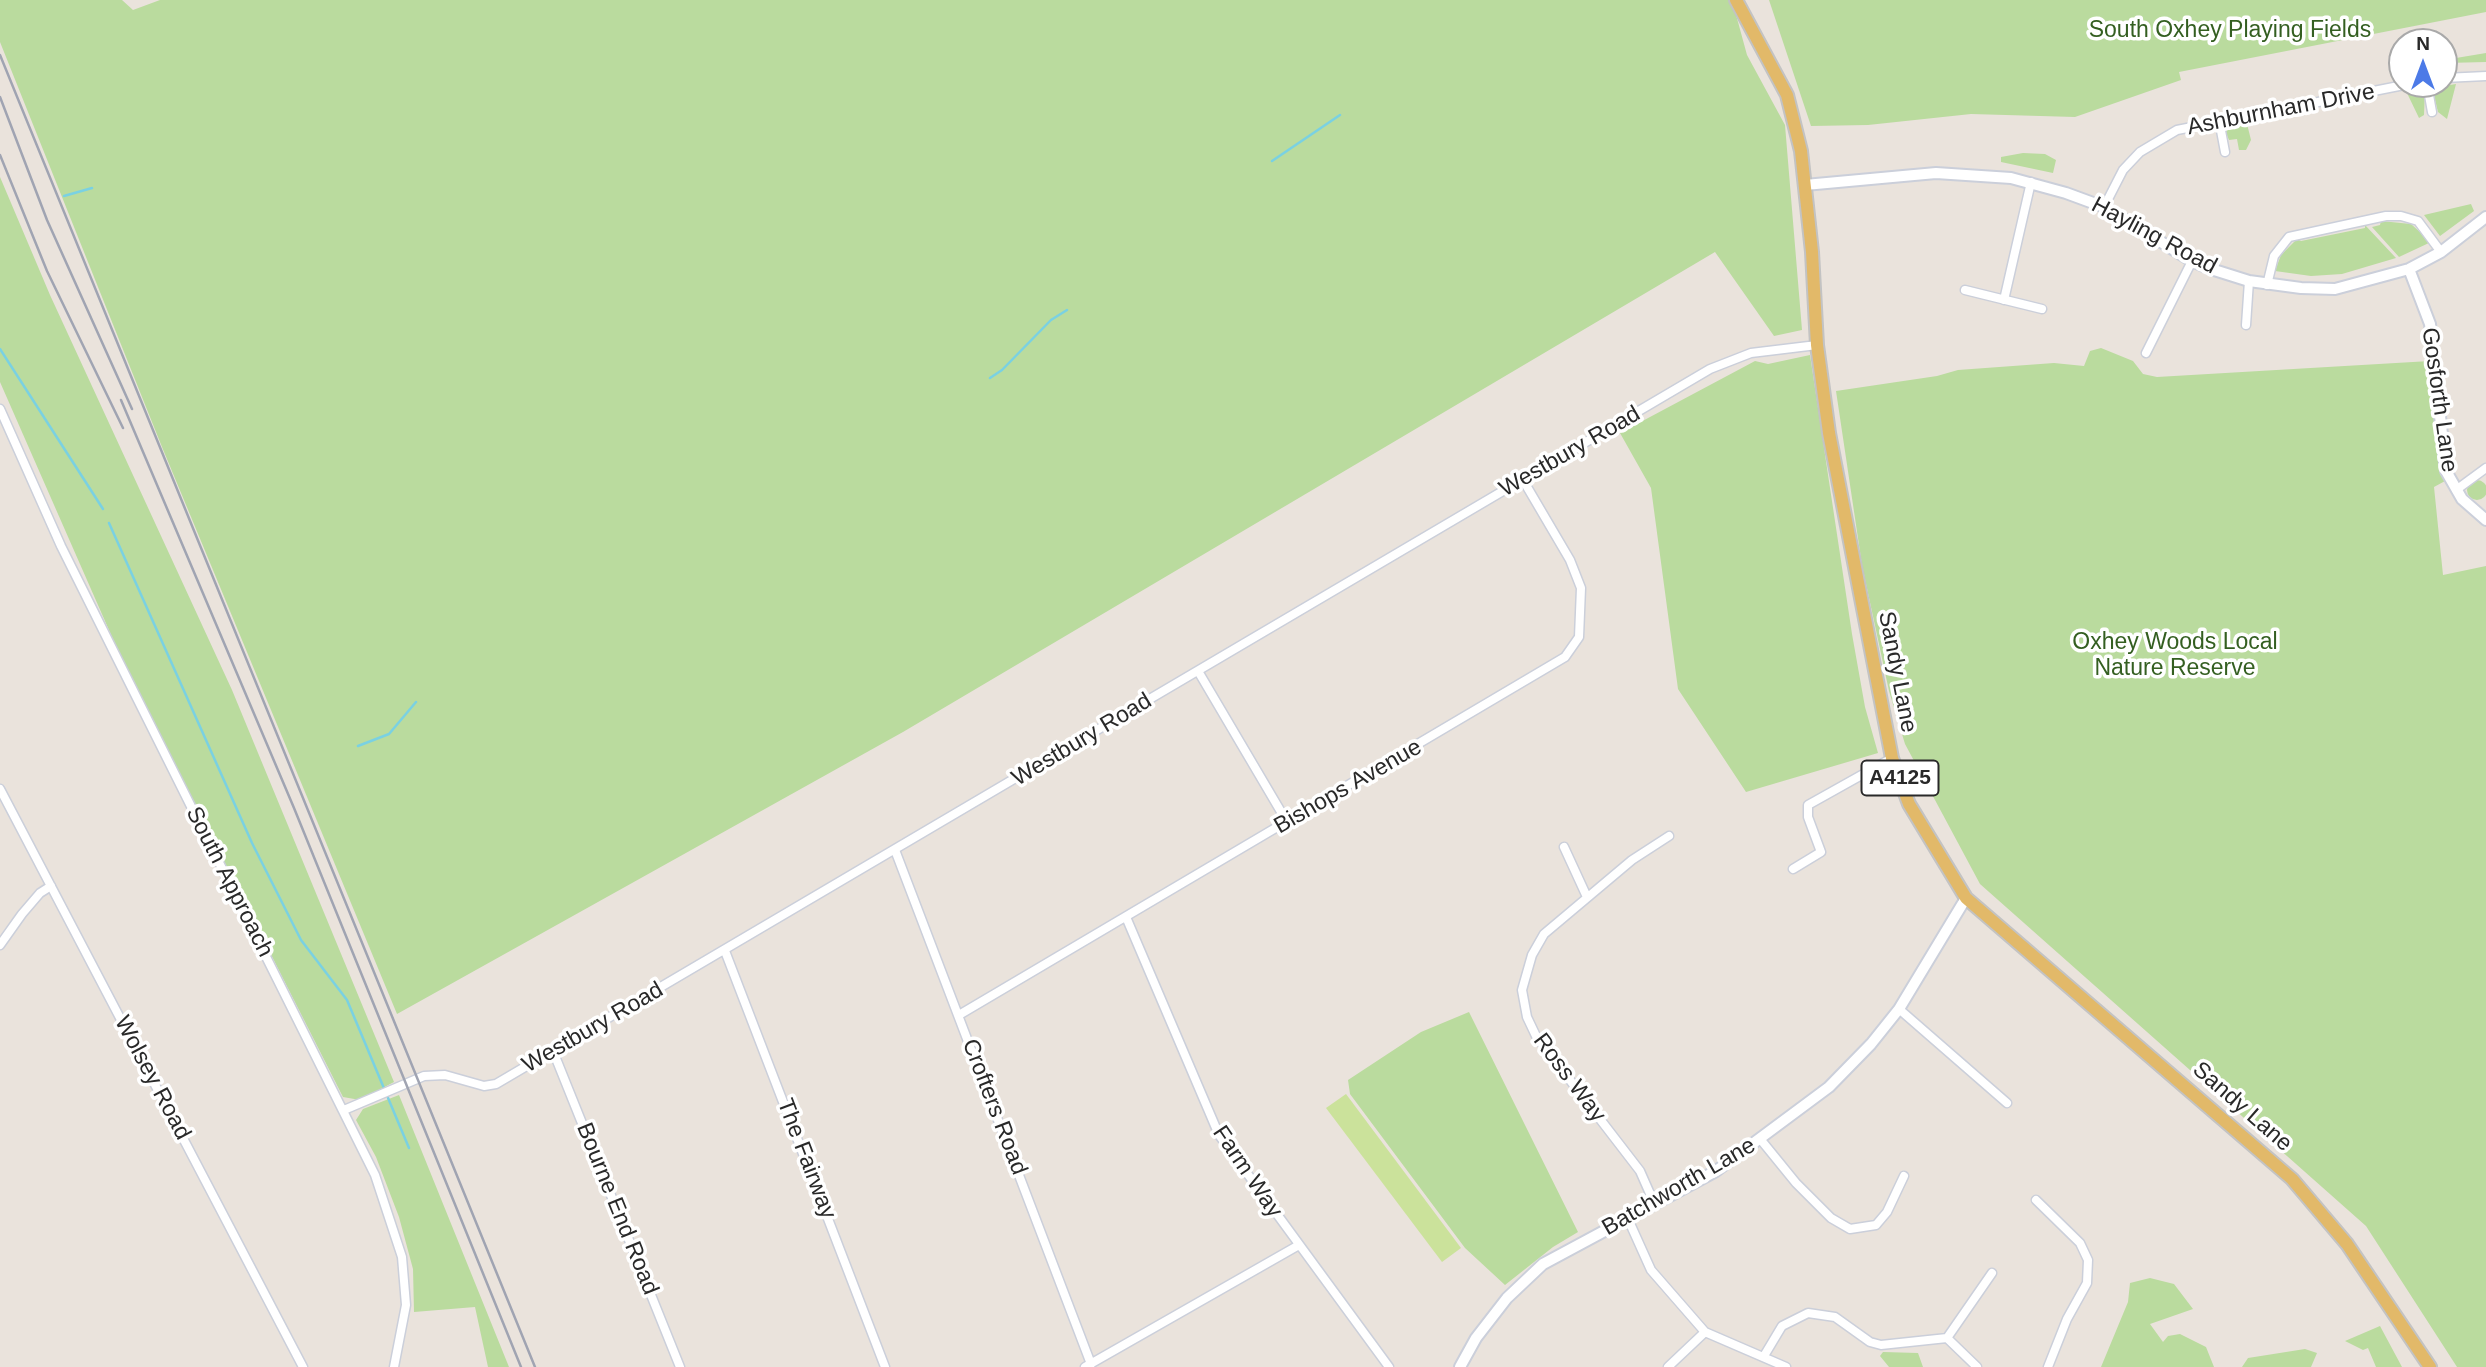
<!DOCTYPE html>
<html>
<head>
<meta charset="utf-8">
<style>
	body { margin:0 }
	#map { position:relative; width:2486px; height:1367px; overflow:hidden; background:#eae3dc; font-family:Arial,sans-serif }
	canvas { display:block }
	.north { position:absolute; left:2388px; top:28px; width:70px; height:70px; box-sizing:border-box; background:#fff; border:2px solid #a9a9a9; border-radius:50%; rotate:0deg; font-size:19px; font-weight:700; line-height:28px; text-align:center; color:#292929 }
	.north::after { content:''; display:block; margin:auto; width:24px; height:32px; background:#4c7ae7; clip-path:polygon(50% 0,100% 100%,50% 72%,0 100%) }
</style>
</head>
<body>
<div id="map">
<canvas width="2486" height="1367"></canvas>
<div class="north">N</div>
</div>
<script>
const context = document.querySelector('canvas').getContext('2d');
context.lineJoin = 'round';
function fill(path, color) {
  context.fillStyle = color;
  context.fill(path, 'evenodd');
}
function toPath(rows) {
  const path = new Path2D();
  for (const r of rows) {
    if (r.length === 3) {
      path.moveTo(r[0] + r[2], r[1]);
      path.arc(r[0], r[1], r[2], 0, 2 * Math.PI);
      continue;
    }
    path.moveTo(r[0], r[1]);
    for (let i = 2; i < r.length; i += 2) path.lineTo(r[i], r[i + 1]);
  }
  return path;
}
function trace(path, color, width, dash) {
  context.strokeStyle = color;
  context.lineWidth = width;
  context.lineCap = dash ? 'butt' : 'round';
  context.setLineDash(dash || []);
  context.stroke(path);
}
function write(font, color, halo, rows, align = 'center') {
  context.font = font + ' Arial,sans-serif';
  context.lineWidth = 7;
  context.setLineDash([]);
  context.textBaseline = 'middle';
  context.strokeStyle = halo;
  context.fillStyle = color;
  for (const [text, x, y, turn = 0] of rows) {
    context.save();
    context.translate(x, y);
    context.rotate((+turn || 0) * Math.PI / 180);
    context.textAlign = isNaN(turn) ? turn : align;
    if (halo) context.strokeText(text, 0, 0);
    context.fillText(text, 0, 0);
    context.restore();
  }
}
fill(toPath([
	[0,0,122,0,133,10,160,0,1732,0,1747,55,1785,125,1802,330,1774,336,1715,252,903,732,397,1014,162,447,0,42],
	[1769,0,2486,0,2486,12,2179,72,2181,80,2075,117,1971,114,1868,125,1811,126],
	[2486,53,2486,62,2446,63,2444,68,2444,60],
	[2456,84,2447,119,2438,112,2433,92,2438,87],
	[2425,90,2424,115,2419,118,2407,93],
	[2247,124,2251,140,2246,150,2239,150,2237,139,2229,140,2224,128],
	[2023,153,2045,154,2056,160,2053,173,2001,162,2001,157],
	[0,177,50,295,232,690,394,1082,360,1100,343,1097,123,662,0,382],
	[2471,204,2474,211,2440,236,2424,215],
	[2381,221,2411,224,2431,242,2399,257,2372,227,2380,225],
	[2365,225,2396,258,2342,274,2311,276,2275,271,2281,255,2297,239,2301,241,2365,228],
	[2101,348,2133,361,2143,374,2157,377,2430,361,2436,436,2445,481,2434,487,2443,575,2486,566,2486,1367,2457,1367,2366,1226,1980,884,1905,744,1889,691,1862,565,1836,391,1937,376,1958,370,2054,363,2084,366,2090,351],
	[1810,355,1852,634,1865,707,1878,753,1746,792,1678,689,1651,488,1620,433,1755,361,1768,364],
	[2477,490,10],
	[1469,1012,1578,1232,1553,1247,1505,1285,1465,1248,1350,1094,1348,1080,1421,1032],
	[399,1095,509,1367,488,1367,475,1307,414,1312,413,1269,399,1217,376,1157,356,1120,363,1109],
	[2150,1278,2174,1284,2193,1309,2150,1324,2163,1342,2168,1336,2180,1334,2206,1347,2214,1367,2101,1367,2128,1302,2130,1283],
	[2380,1326,2402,1367,2376,1367,2368,1348,2363,1350,2345,1341],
	[2305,1349,2317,1353,2311,1367,2242,1367,2248,1358],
	[1883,1352,1918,1353,1923,1367,1889,1367,1880,1356]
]), '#badb9e');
fill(toPath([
	[1346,1094,1461,1248,1442,1262,1326,1108]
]), '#cbe29b');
trace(toPath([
	[1272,161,1340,115],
	[64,196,92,188],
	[0,349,103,509],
	[990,378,1002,370,1051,320,1067,310],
	[109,523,252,843,301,940,347,1000,409,1148],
	[358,746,389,734,416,702]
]), '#7ad1e2', 2.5);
const street = toPath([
	[2444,78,2486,76],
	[2427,84,2432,112],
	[2219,120,2225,152],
	[2104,207,2123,170,2140,152,2177,130,2409,84],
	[2267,285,2274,256,2289,237,2386,216,2401,216,2418,221,2441,252],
	[1965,290,2042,309],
	[2004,300,2031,182],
	[2246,325,2249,281],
	[2146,353,2192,261],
	[0,409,61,546,375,1175,402,1257,406,1305,394,1367],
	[2456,490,2486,468],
	[1198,671,1287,822],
	[0,789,303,1367],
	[1564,847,1587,897],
	[895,850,1091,1364],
	[1793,869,1821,852,1808,817,1808,805,1892,758],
	[1126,917,1219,1135,1389,1367],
	[0,945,22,914,40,893,51,886],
	[725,951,885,1367],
	[1899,1009,2007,1103],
	[959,1015,1565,657,1579,637,1581,588,1570,560,1523,480],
	[553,1051,680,1367],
	[344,1110,424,1076,445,1075,484,1086,496,1084,1710,369,1751,353,1817,345],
	[1761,1140,1796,1183,1831,1218,1850,1229,1876,1225,1887,1212,1904,1176],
	[2036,1200,2080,1243,2088,1260,2087,1283,2067,1319,2048,1367],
	[1655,1205,1640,1171,1536,1036,1527,1017,1522,990,1532,955,1544,934,1632,860,1669,836],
	[1628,1219,1651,1270,1705,1332,1786,1367],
	[1947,1338,1992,1273],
	[1764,1356,1782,1326,1808,1313,1835,1317,1870,1342,1881,1345,1947,1338,1977,1367],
	[1085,1367,1299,1245],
	[1668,1367,1705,1332]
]);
const secondary = toPath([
	[1805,185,1936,173,2011,178,2066,193,2104,207,2192,261,2211,269,2249,281,2301,288,2335,289,2409,269,2441,252,2486,217],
	[2409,269,2430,324,2446,471,2462,499,2486,520],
	[1460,1367,1476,1338,1507,1298,1543,1264,1716,1171,1829,1087,1871,1044,1899,1009,1966,898]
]);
const primary = toPath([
	[1736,0,1787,95,1801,151,1812,252,1817,345,1829,433,1892,758,1909,804,1966,898,2292,1179,2347,1244,2430,1367]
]);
trace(street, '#cbcfda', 11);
trace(secondary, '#cbcfda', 14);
trace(primary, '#c3c3c3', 16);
trace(street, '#fff', 8);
trace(secondary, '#fff', 10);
trace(primary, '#e2b969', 12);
trace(toPath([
	[0,55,535,1367],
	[0,97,47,220,132,409],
	[0,155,47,271,123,428],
	[121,400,294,808,521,1367]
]), '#a0a4b2', 2.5);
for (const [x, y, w] of [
	[1900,778,77]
]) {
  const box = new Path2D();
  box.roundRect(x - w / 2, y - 17.5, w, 35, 5);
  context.fillStyle = '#fff';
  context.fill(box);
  trace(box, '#292929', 2);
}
write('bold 21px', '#292929', null, [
	["A4125",1900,778]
]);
write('23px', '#345f21', '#fff', [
	["South Oxhey Playing Fields",2230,31],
	["Oxhey Woods Local",2175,643],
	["Nature Reserve",2175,669]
]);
write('23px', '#292929', '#fff', [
	["Ashburnham Drive",2281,110,-11],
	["Hayling Road",2154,236,28],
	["Gosforth Lane",2439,400,82],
	["Westbury Road",1570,452,-30],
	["Sandy Lane",1897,672,79],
	["Westbury Road",1082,740,-31],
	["Bishops Avenue",1348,787,-30],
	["South Approach",229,882,63],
	["Westbury Road",593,1028,-30],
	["Wolsey Road",152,1078,62],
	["Ross Way",1569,1078,53],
	["Crofters Road",994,1107,69],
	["Sandy Lane",2242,1107,41],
	["The Fairway",806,1159,69],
	["Farm Way",1247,1172,56],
	["Batchworth Lane",1679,1187,-30],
	["Bourne End Road",617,1209,68]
]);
</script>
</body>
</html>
